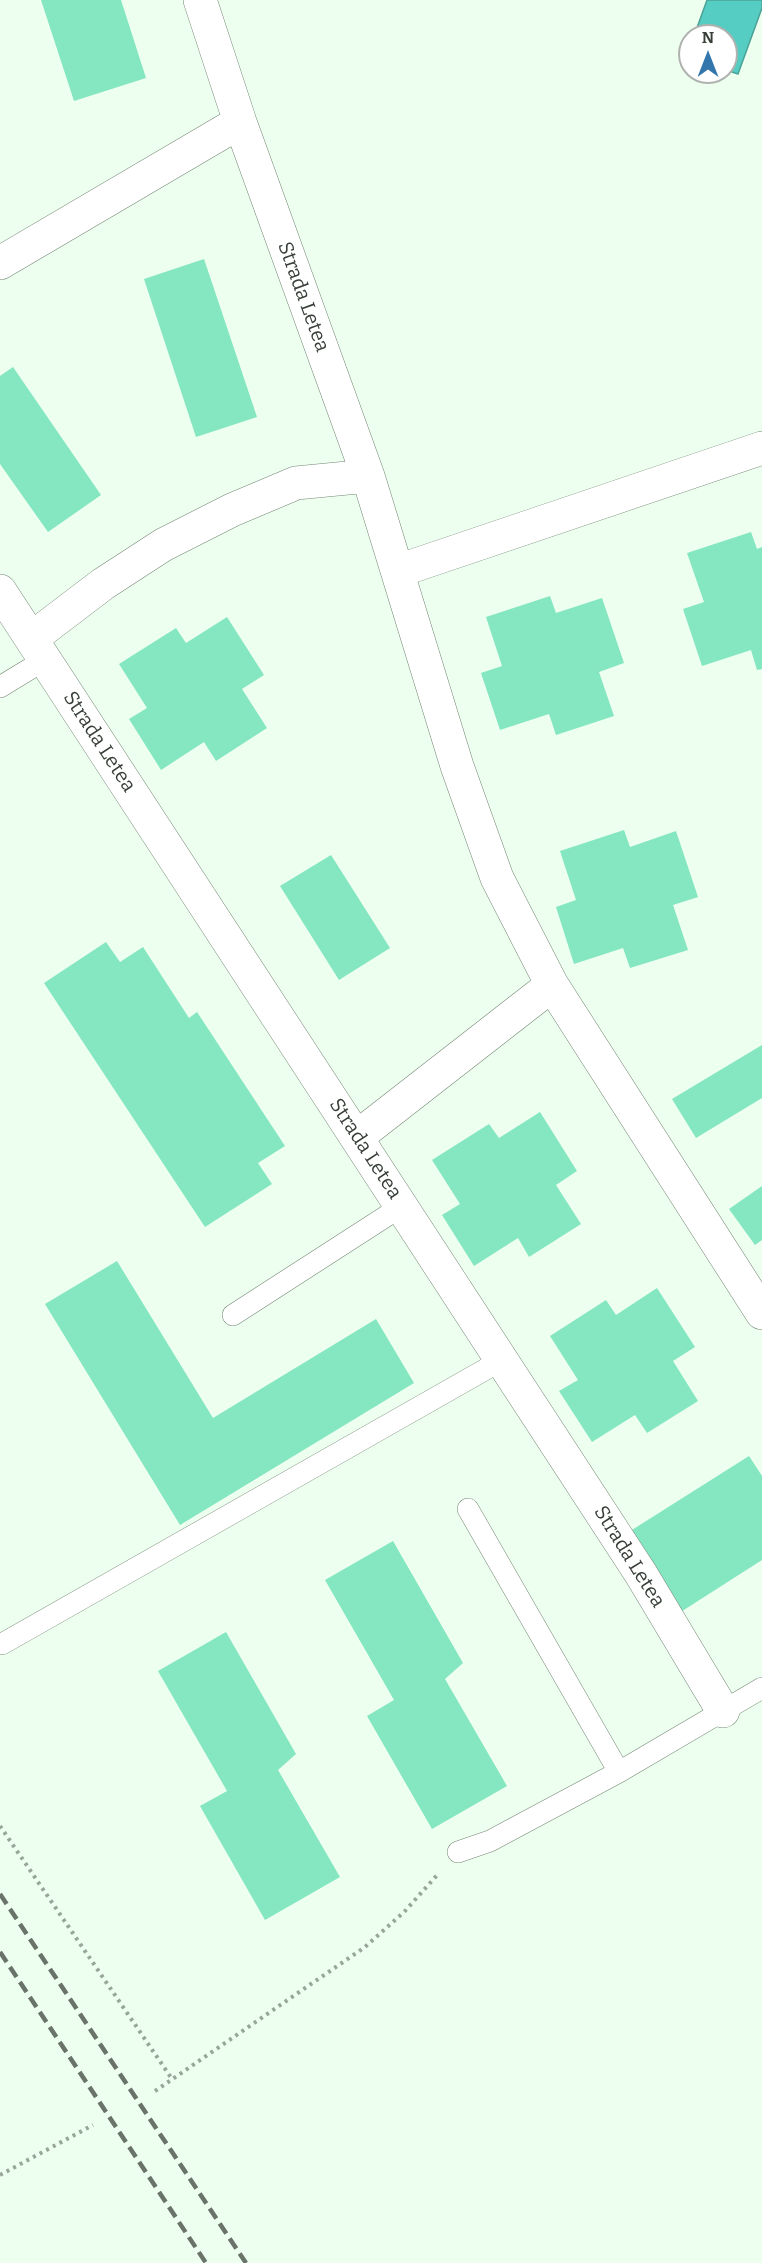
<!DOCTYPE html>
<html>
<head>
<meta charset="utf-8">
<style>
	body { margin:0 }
	#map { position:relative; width:762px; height:2263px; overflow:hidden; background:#edffee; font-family:Bitter,serif }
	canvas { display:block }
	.north { position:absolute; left:678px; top:24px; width:60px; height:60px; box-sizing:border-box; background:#fff; border:2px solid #afb2af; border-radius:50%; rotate:0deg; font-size:16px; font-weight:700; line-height:24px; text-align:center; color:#383f38 }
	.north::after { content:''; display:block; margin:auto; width:21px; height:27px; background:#3376ac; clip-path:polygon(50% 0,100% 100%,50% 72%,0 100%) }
</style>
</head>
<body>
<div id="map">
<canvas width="762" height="2263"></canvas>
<div class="north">N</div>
</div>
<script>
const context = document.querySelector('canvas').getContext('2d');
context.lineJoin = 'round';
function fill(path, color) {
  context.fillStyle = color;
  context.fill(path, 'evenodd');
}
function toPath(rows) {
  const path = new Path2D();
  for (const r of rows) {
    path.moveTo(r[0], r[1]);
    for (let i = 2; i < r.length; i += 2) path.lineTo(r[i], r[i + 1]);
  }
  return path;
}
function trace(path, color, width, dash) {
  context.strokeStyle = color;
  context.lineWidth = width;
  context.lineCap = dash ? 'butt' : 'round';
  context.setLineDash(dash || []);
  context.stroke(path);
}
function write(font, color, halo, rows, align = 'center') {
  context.font = font + ' Bitter,serif';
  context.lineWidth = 4.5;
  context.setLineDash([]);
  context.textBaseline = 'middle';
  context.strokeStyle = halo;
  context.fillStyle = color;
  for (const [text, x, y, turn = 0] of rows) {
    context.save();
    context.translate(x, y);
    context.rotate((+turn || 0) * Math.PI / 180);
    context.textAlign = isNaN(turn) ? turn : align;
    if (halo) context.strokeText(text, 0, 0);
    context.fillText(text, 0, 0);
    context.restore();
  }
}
const water = toPath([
	[707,0,762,0,762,8,738,74,726,70,726,36,694,36,707,0]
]);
fill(water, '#55cdc2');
trace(water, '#4ca299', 1.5);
fill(toPath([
	[41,0,121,0,146,78,74,101],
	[204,259,257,417,196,437,144,279],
	[13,367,101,495,48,532,0,464,0,376],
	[751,532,757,549,762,547,762,669,757,670,751,650,702,666,683,609,704,602,687,553],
	[550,596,556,613,602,598,624,663,599,672,614,716,556,735,549,714,500,730,481,673,502,666,486,617],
	[227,617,264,675,242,689,267,728,216,761,204,742,161,770,129,719,147,708,119,664,176,628,186,643],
	[624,830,630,847,676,831,698,897,673,905,688,950,630,968,623,948,574,964,556,907,576,900,560,851],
	[331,855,390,948,339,980,280,886],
	[106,942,120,962,143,947,189,1018,197,1012,285,1146,258,1163,272,1184,205,1227,44,983],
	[762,1045,762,1098,696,1138,672,1099],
	[540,1112,577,1171,556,1185,581,1224,529,1257,518,1238,474,1266,442,1215,460,1204,432,1160,489,1124,499,1138],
	[762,1186,762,1240,755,1245,729,1209],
	[117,1261,213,1418,376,1319,414,1383,180,1525,45,1304],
	[657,1288,695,1347,673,1361,698,1401,647,1433,635,1415,592,1442,559,1391,578,1380,550,1336,606,1300,616,1315],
	[749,1456,762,1476,762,1560,676,1615,624,1535],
	[393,1541,463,1663,445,1679,507,1786,432,1829,367,1716,394,1700,325,1580],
	[226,1632,296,1754,278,1770,340,1877,265,1920,200,1806,227,1791,158,1671]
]), '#84e7c1');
const lane = toPath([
	[0,687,46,659],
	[233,1315,402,1206],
	[468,1509,619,1772],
	[2,1644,502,1360],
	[458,1852,490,1841,619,1772,762,1688]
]);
const street = toPath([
	[200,0,240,122,368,476,457,766,497,878,552,985,762,1313],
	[0,263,240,122],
	[398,571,762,448],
	[0,591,641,1574,723,1711],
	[32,638,103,584,163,545,232,510,296,483,368,476],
	[357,1137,552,985]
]);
trace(lane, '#768677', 22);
trace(street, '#768677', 34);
trace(toPath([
	[0,1826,172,2079],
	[155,2091,365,1947,405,1911,439,1873],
	[0,2175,93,2125]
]), '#98a599', 4, [3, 4.5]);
trace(lane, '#fff', 21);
trace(street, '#fff', 33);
trace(toPath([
	[0,1894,246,2263],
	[0,1952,206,2263]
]), '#697369', 4.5, [12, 6]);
write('20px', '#383f38', '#fff', [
	["Strada Letea",303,297,70],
	["Strada Letea",99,742,57],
	["Strada Letea",365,1149,57],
	["Strada Letea",629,1557,58]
]);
</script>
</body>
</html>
